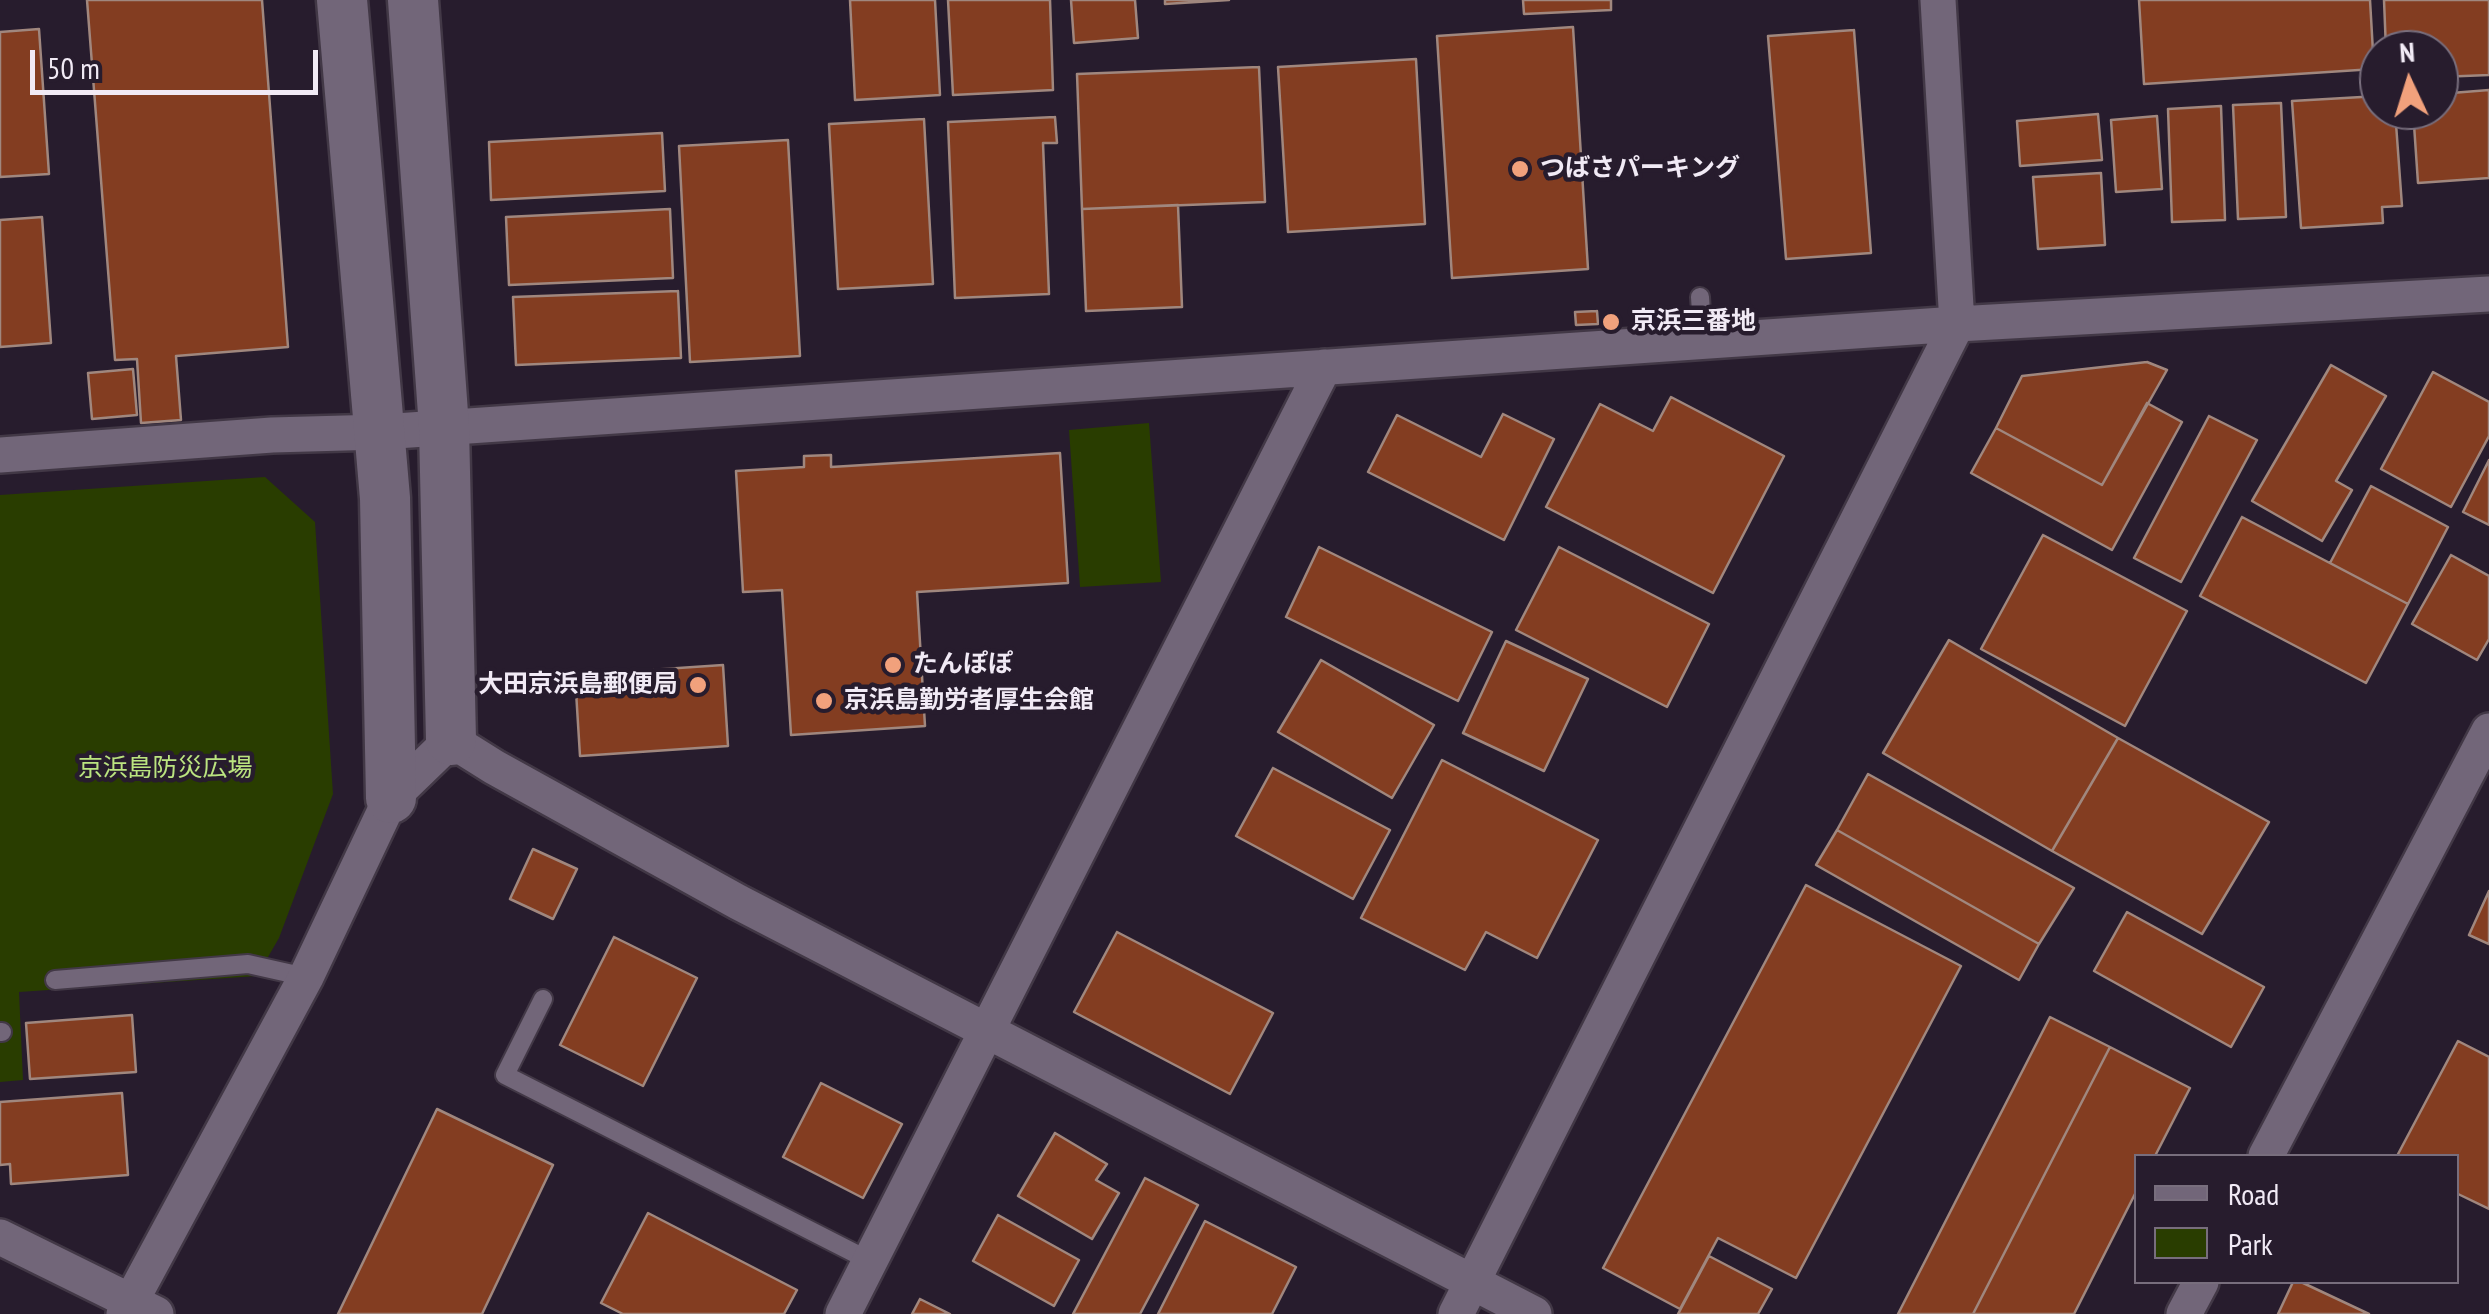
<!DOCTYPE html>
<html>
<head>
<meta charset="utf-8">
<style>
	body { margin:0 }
	#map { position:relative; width:2489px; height:1314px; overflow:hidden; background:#271c2d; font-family:"PT Sans Narrow",sans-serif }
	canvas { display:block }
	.legend { position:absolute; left:2134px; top:1154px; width:325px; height:130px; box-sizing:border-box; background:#271c2d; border:2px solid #786e7d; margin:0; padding:12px 18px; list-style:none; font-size:30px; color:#f1eaf5 }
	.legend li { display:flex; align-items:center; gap:20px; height:50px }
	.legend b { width:50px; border:2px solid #786e7d }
	.north { position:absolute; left:2359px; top:30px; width:100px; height:100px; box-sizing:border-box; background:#271c2d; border:2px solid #786e7d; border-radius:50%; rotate:356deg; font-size:28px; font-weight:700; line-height:40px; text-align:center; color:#f1eaf5 }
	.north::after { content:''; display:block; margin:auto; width:35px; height:45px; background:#f1a17c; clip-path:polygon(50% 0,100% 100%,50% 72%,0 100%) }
	.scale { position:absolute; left:30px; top:50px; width:288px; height:45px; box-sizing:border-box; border:5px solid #f1eaf5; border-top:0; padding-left:12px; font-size:30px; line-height:35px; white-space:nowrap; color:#f1eaf5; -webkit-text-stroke:8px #271c2d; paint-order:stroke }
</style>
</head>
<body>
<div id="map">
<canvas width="2489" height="1314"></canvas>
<ul class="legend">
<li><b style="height:12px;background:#726679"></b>Road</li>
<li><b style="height:28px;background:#293d00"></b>Park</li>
</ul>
<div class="north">N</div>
<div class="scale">50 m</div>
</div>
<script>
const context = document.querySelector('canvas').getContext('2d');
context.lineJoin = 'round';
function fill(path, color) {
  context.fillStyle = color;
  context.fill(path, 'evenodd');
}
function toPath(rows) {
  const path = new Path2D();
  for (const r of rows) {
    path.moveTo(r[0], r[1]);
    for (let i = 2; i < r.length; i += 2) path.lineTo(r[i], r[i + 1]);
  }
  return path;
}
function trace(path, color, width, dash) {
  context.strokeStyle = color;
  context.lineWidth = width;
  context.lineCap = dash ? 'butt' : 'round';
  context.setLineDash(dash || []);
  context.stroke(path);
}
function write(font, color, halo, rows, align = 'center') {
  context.font = font + ' "PT Sans Narrow","Noto Sans JP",sans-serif';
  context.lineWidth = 9;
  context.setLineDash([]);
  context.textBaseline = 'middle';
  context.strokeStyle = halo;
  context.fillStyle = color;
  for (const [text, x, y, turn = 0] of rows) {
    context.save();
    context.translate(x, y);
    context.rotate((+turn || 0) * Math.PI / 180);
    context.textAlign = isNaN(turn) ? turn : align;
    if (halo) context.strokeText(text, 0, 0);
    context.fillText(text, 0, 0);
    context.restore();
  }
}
fill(toPath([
	[1149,423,1161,582,1080,587,1069,430],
	[265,477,315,522,333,794,279,938,257,976,19,992,23,1080,0,1082,0,495]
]), '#293d00');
const building = toPath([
	[87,0,262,0,288,347,176,356,181,420,141,423,137,359,115,360,87,0],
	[850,0,935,0,940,95,855,100,850,0],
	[948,0,1050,0,1053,90,953,95,948,0],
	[1071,0,1135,0,1138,38,1074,43,1071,0],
	[1165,0,1229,0,1165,4,1165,0],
	[1523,0,1611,0,1611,10,1524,14,1523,0],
	[2139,0,2370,0,2374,69,2144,84,2139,0],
	[2384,0,2489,0,2489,75,2439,77,2439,50,2386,50,2384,0],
	[1573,27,1588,269,1452,278,1437,36,1573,27],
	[39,29,49,174,0,177,0,32,39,29],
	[1854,30,1871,253,1786,259,1768,36,1854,30],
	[1416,59,1425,224,1288,232,1278,67,1416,59],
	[1259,67,1265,202,1082,209,1077,74,1259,67],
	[2489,90,2489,178,2418,183,2413,110,2439,110,2439,94,2489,90],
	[2379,96,2379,110,2395,110,2402,206,2382,207,2383,223,2301,228,2292,101,2379,96],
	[2281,103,2286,217,2238,219,2233,105,2281,103],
	[2221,106,2225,220,2172,222,2168,109,2221,106],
	[2098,114,2102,160,2020,166,2017,121,2098,114],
	[2157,116,2162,189,2116,192,2111,120,2157,116],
	[1055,117,1057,143,1043,143,1049,294,955,298,948,122,1055,117],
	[924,119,933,284,838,289,829,124,924,119],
	[662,133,665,191,491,200,489,142,662,133],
	[788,140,800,356,690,362,679,146,788,140],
	[2101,173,2105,245,2038,249,2033,177,2101,173],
	[1178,205,1182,307,1086,311,1082,209,1178,205],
	[670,209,673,278,509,285,506,217,670,209],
	[42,217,51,343,0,347,0,220,42,217],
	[678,291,681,358,516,365,513,297,678,291],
	[1597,311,1598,324,1576,325,1575,312,1597,311],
	[2147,362,2167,370,2102,485,1996,428,2022,376,2147,362],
	[2331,365,2386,396,2336,481,2352,490,2322,541,2252,501,2331,365],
	[133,369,137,415,92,419,88,373,133,369],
	[2433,372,2489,402,2489,436,2451,507,2381,469,2433,372],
	[1671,397,1784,456,1713,593,1546,507,1600,404,1653,431,1671,397],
	[2147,403,2182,422,2112,550,1971,473,1996,428,2102,485,2147,403],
	[1503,414,1554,439,1504,540,1368,472,1397,415,1481,457,1503,414],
	[2209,416,2257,440,2181,582,2134,558,2209,416],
	[1060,453,1068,583,917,592,925,726,791,735,782,590,743,592,736,471,804,467,804,456,831,455,831,467,1060,453],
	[2489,460,2489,525,2463,512,2489,460],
	[2371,486,2448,527,2408,604,2330,563,2371,486],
	[2242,517,2408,604,2366,683,2200,596,2242,517],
	[2043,535,2187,611,2125,726,1981,649,2043,535],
	[1319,547,1492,632,1458,701,1286,617,1319,547],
	[1559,547,1709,624,1667,707,1516,630,1559,547],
	[2451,555,2489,576,2489,639,2477,660,2412,624,2451,555],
	[1949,640,2118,738,2052,851,1883,753,1949,640],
	[1506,641,1588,679,1544,771,1463,733,1506,641],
	[1321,660,1434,725,1392,798,1278,732,1321,660],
	[723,665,728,746,580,756,575,675,723,665],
	[2118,738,2269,822,2202,934,2052,851,2118,738],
	[1442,760,1598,840,1537,958,1486,932,1465,970,1361,918,1442,760],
	[1273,768,1390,830,1353,899,1236,836,1273,768],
	[1868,774,2074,888,2039,944,1837,830,1868,774],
	[1837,830,2039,944,2019,980,1816,865,1837,830],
	[533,849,577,869,553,919,510,899,533,849],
	[1806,885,1961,966,1796,1278,1718,1238,1680,1309,1603,1268,1806,885],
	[2489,891,2489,944,2469,935,2489,891],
	[2127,912,2264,987,2231,1047,2094,971,2127,912],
	[1117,932,1273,1013,1230,1094,1074,1012,1117,932],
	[614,937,697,978,643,1086,560,1045,614,937],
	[132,1015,136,1072,30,1079,26,1023,132,1015],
	[2050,1017,2110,1047,1973,1314,1898,1314,2050,1017],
	[2458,1041,2489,1057,2489,1209,2456,1193,2456,1156,2397,1156,2458,1041],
	[2110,1047,2190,1088,2155,1156,2136,1156,2136,1192,2074,1314,1973,1314,2110,1047],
	[821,1083,902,1124,863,1198,783,1157,821,1083],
	[122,1093,128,1175,11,1184,10,1164,0,1165,0,1102,122,1093],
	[437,1109,553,1165,482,1314,338,1314,437,1109],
	[1055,1133,1107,1164,1096,1180,1119,1193,1092,1239,1018,1196,1055,1133],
	[1145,1178,1198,1205,1140,1314,1073,1314,1145,1178],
	[648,1213,797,1290,784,1314,623,1314,601,1303,648,1213],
	[998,1215,1079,1260,1054,1306,973,1261,998,1215],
	[1205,1221,1296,1267,1272,1314,1158,1314,1205,1221],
	[1709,1256,1772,1289,1758,1314,1678,1314,1709,1256],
	[2293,1282,2301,1282,2369,1314,2278,1314,2293,1282],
	[920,1299,950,1314,912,1314,920,1299]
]);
fill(building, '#833d21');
trace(building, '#a0877e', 2.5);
const lane = toPath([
	[1700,297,1703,342],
	[55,980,248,964,306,977],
	[543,999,505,1075,870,1261],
	[0,1032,2,1032]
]);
const street = toPath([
	[0,455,272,435,381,432,1957,324,2489,294],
	[2266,1156,2489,731],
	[0,1237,156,1314],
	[124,1314,306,977,391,798,451,740,494,767,738,902,1534,1314],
	[843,1314,1324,367],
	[1456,1314,1957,324,1938,0],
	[2184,1314,2201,1282]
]);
const secondary = toPath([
	[342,0,385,498,391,798],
	[413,0,444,427,451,740]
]);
trace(lane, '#423846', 22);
trace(street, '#423846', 40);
trace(secondary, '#423846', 55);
trace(lane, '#726679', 18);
trace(street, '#726679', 35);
trace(secondary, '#726679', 50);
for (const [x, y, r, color] of [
	[1520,169,10,"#f1a17c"],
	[1611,322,10,"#f1a17c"],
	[893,665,10,"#f1a17c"],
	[698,685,10,"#f1a17c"],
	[824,701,10,"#f1a17c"]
]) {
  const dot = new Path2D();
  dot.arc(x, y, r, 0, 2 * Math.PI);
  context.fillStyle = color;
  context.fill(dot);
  trace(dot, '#271c2d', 4);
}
write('bold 25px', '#f1eaf5', '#271c2d', [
	["つばさパーキング",1540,169],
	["京浜三番地",1631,322],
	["たんぽぽ",913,665],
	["大田京浜島郵便局",678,685,"right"],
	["京浜島勤労者厚生会館",844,701]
], 'left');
write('25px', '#bbe480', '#271c2d', [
	["京浜島防災広場",165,769]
]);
</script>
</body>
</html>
